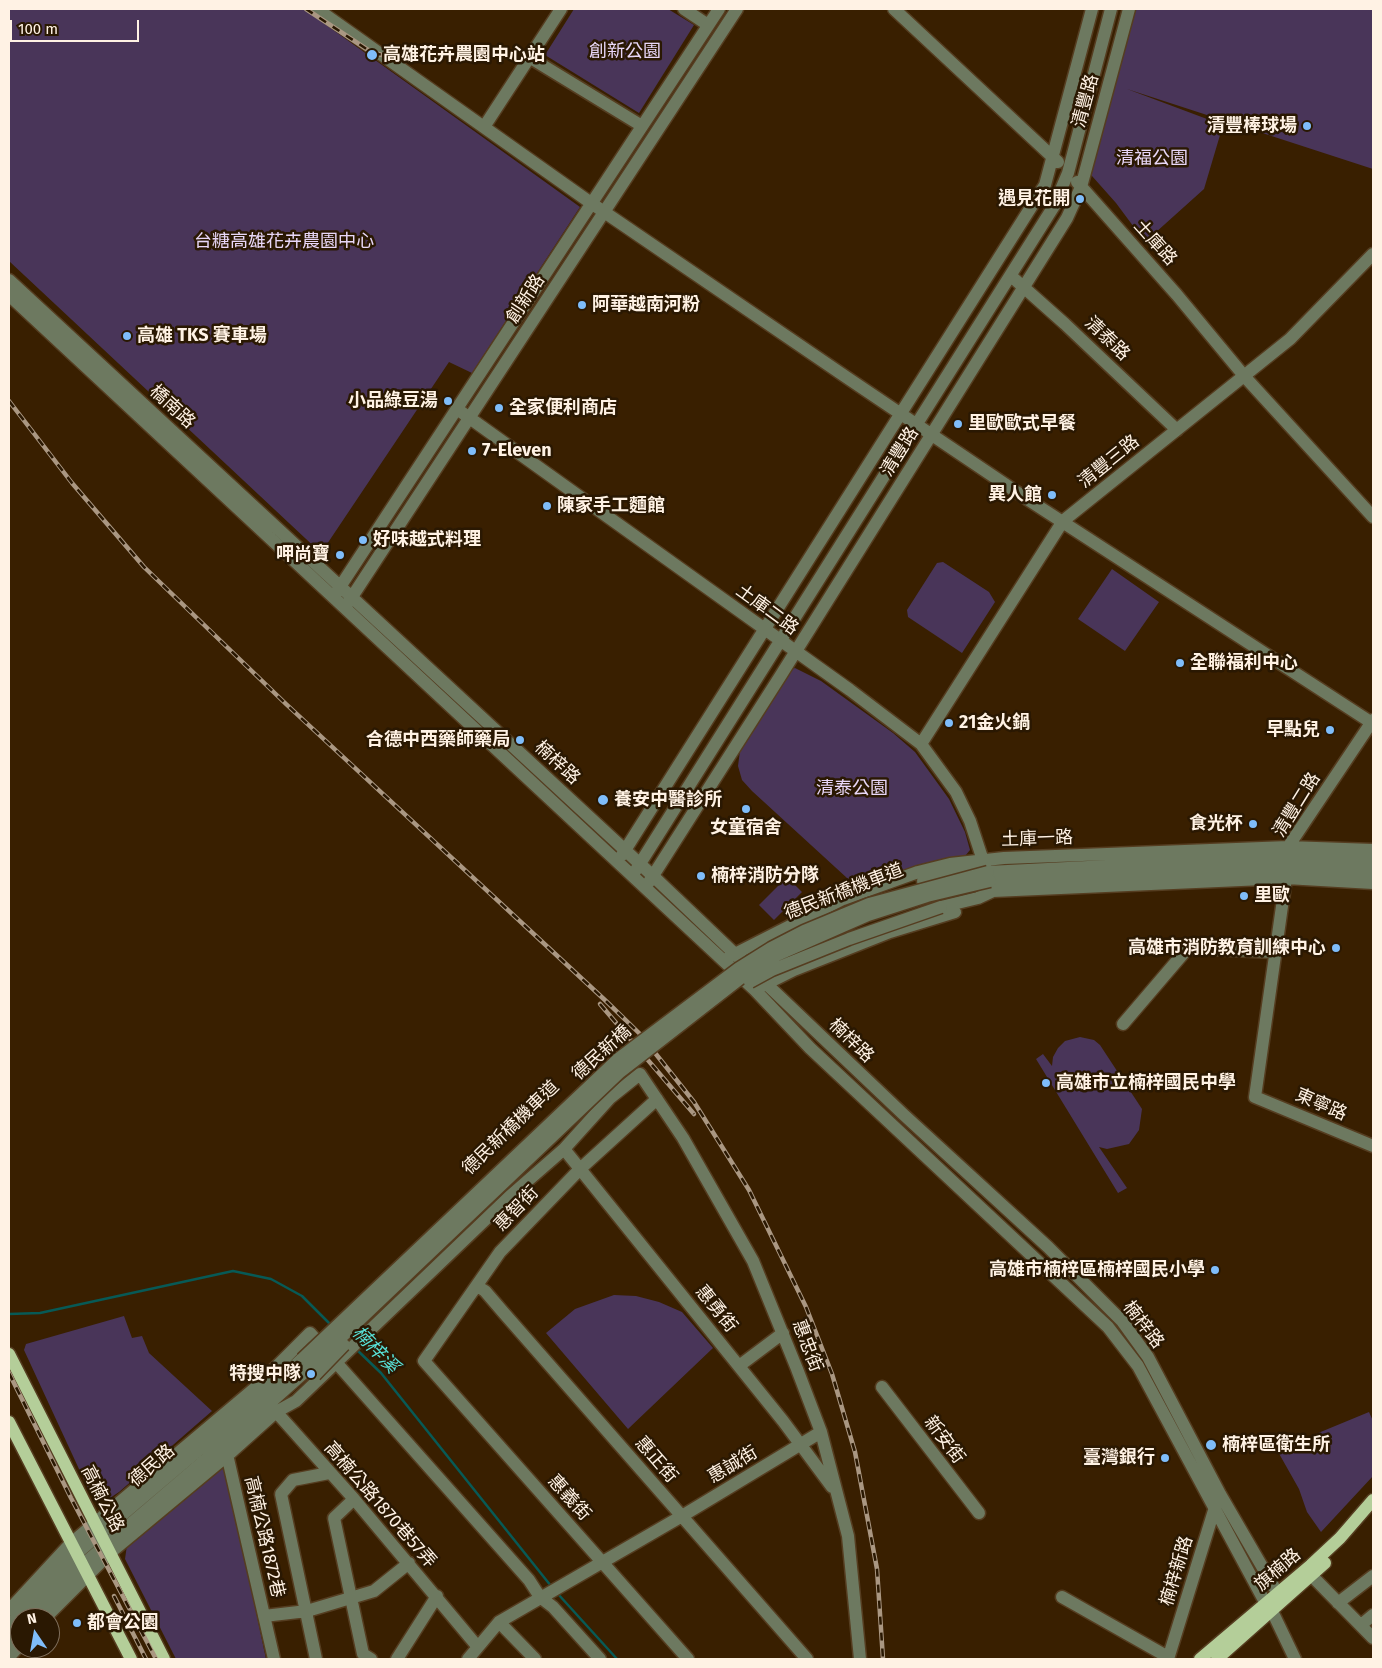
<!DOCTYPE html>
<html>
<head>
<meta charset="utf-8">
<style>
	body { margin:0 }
	#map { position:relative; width:1382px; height:1668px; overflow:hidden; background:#391f00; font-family:"Fira Sans",sans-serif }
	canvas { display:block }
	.frame { position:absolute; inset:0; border:10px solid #fff2e4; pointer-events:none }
	.north { position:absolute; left:10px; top:1608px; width:50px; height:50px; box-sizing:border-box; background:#2a1802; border:1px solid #7f6f5c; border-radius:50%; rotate:348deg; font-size:14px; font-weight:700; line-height:20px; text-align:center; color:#fff2e4 }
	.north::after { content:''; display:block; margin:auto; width:18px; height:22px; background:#7fbdfa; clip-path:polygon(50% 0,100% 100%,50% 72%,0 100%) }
	.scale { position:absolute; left:10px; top:20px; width:129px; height:22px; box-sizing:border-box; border:2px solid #fff2e4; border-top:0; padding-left:6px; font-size:15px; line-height:18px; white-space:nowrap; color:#fff2e4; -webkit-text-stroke:4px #2a1802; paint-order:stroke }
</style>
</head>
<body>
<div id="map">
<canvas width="1382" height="1668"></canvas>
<div class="frame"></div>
<div class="north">N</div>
<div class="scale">100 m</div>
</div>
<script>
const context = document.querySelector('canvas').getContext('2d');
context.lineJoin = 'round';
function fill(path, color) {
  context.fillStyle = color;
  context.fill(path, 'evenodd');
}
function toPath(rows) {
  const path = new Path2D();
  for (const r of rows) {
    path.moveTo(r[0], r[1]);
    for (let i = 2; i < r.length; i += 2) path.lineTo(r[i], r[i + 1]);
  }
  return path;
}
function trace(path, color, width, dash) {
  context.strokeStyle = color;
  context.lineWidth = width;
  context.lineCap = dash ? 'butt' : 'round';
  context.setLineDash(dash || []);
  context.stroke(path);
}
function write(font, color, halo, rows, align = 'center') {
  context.font = font + ' "Fira Sans","Noto Sans TC",sans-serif';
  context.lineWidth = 5;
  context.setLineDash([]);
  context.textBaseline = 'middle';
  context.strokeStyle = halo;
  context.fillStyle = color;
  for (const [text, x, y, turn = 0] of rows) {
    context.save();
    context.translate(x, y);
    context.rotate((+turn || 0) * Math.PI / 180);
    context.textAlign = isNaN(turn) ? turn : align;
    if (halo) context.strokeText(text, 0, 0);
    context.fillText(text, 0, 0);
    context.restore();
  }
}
fill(toPath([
	[9,9,304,9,580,207,472,373,449,362,321,553,9,261],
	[574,9,668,9,694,25,639,113,545,55],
	[1131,9,1373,9,1373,169,1127,89,1223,125,1204,189,1145,242,1116,203,1092,176,1092,165],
	[943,562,989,592,995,602,962,653,908,617,907,610,937,563],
	[1112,569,1159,602,1125,651,1078,619],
	[795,668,821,681,893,733,915,752,949,799,965,832,970,850,965,856,917,867,861,884,847,878,752,791,742,780,738,766,741,743,789,670],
	[787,877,802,892,774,920,759,905],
	[1080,1037,1094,1040,1100,1045,1142,1109,1139,1130,1129,1144,1107,1149,1099,1147,1127,1188,1118,1193,1036,1059,1043,1054,1052,1066,1053,1057,1058,1048,1065,1041],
	[614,1295,636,1296,659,1302,682,1312,713,1348,628,1429,546,1333,575,1309],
	[124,1316,132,1338,142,1336,149,1353,212,1411,119,1492,110,1498,98,1499,91,1495,24,1350,26,1344],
	[1369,1412,1373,1421,1373,1476,1321,1532,1307,1512,1299,1489,1277,1450],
	[225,1464,266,1659,176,1659,125,1559,127,1545]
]), '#493559');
trace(toPath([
	[9,1314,40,1313,233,1271,271,1279,302,1296,332,1326],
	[356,1349,381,1373,551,1586],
	[558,1594,617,1659]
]), '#075a56', 2.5);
const minor = toPath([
	[317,9,591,203,849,379,1024,497,1372,723],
	[684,9,708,25],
	[894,9,1058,162],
	[529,57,642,126],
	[484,127,561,9],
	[1077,182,1177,295,1245,377,1373,517],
	[1011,276,1065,324,1177,430],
	[9,280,653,876,904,1115,1048,1247,1122,1321,1148,1357,1220,1494,1278,1594,1275,1604],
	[9,295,755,990,810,1048,1108,1327,1138,1366,1266,1604,1272,1611,1295,1659],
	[457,409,850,690,921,744,956,792,970,821,993,891],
	[336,593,719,9],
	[348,603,737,9],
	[1373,720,1288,847,1286,878,1255,1097,1373,1146],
	[921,744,1063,521,1290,339,1373,254],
	[622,855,1045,185,1092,9],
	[636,870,1054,206,1068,173,1111,9],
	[988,872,1288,857,1373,861],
	[923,881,967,870,981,863],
	[990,881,1287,866,1373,871],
	[649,882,781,675,1067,218,1081,187,1129,9],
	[941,907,978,898,993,891,1286,878,1373,883],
	[729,957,843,899,918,872,950,864,1004,858,1288,847,1373,850],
	[760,987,794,970,890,932,955,912],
	[1123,1024,1188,948,1275,952],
	[657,1099,580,1169,500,1252,424,1361,688,1659],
	[564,1149,783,1421,832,1487],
	[477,1286,485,1291,503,1312,807,1659],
	[739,1366,783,1333],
	[882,1387,979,1513],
	[254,1389,310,1333,529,1580,540,1597,553,1607,600,1659],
	[270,1405,354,1499,477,1646],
	[226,1450,274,1659],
	[354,1499,334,1518,363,1654,371,1659],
	[1312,1576,1373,1638],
	[1062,1597,1168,1657],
	[1338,1603,1373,1576],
	[9,1610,70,1544,261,1383],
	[264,1616,307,1611,374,1591,409,1563],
	[32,1618,81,1566,224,1444,308,1369],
	[45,1618,110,1553,228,1455,276,1412,296,1401,509,1197,564,1149,610,1098,640,1074,683,1138,753,1261,797,1369,821,1432,848,1536,860,1659],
	[499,1622,535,1659],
	[1361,1625,1373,1615],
	[9,1626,75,1555,261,1397,302,1359],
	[9,1643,20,1631],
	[9,1657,20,1645],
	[316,1659,281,1494,293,1480,329,1473],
	[397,1659,437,1596],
	[468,1659,499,1622,682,1516,821,1432],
	[1168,1659,1216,1504]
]);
const major = toPath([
	[9,1354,164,1659],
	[9,1422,131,1659],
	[1200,1659,1311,1565,1340,1538,1373,1500],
	[1217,1659,1325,1563]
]);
trace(minor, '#553d20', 15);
trace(major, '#553d20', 15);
trace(minor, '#6d7960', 12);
trace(major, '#b4ce99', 12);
const rail = toPath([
	[306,9,371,52,382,55],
	[9,401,72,483,144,567,286,704,607,1002,640,1034,694,1102,749,1190,806,1307,832,1374,855,1452,877,1569,883,1659],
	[600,1004,694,1114],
	[9,1373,71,1498,156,1659],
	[114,1596,146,1659]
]);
trace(rail, '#aa9782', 4.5);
trace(rail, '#2a1802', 2.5, [8]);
const minorBridge = toPath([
	[750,982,772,970,849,939,941,907],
	[302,1359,618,1059,739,968,771,948,804,931,869,904,988,872],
	[308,1369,620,1072,746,974,777,955,868,915,927,896,990,881],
	[315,1375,344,1345]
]);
trace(minorBridge, '#553d20', 15, []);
trace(minorBridge, '#6d7960', 12);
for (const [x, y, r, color] of [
	[372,55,6,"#7fbdfa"],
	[1307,126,5,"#7fbdfa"],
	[1080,199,5,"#7fbdfa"],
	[582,305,5,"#7fbdfa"],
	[127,336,5,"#7fbdfa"],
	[448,401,5,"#7fbdfa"],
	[499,408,5,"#7fbdfa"],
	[958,424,5,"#7fbdfa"],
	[472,451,5,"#7fbdfa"],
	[1052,495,5,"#7fbdfa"],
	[547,506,5,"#7fbdfa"],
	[363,540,5,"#7fbdfa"],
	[340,555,5,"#7fbdfa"],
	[1180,663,5,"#7fbdfa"],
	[949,723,5,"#7fbdfa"],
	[1330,730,5,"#7fbdfa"],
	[520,740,5,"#7fbdfa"],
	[603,800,6,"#7fbdfa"],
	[746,809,5,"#7fbdfa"],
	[1253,824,5,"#7fbdfa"],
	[701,876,5,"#7fbdfa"],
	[1244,896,5,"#7fbdfa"],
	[1336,948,5,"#7fbdfa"],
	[1046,1083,5,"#7fbdfa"],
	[1215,1270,5,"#7fbdfa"],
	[311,1374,5,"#7fbdfa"],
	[1211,1445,6,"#7fbdfa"],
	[1165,1458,5,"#7fbdfa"],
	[77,1623,5,"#7fbdfa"]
]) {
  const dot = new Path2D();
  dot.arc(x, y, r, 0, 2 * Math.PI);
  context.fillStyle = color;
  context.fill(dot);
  trace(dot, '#2a1802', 2);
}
write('18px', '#e8d7f8', '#2a1802', [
	["創新公園",625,52],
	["清福公園",1152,159],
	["台糖高雄花卉農園中心",284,242],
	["清泰公園",852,789]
]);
write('bold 18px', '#fff2e4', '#2a1802', [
	["高雄花卉農園中心站",383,55],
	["清豐棒球場",1297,126,"right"],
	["遇見花開",1070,199,"right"],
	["阿華越南河粉",592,305],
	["高雄 TKS 賽車場",137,336],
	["小品綠豆湯",438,401,"right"],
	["全家便利商店",509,408],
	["里歐歐式早餐",968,424],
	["7-Eleven",482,451],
	["異人館",1042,495,"right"],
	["陳家手工麵館",557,506],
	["好味越式料理",373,540],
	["呷尚寶",330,555,"right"],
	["全聯福利中心",1190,663],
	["21金火鍋",959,723],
	["早點兒",1320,730,"right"],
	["合德中西藥師藥局",510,740,"right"],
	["養安中醫診所",614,800],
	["食光杯",1243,824,"right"],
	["女童宿舍",746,828,"center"],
	["楠梓消防分隊",711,876],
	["里歐",1254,896],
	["高雄市消防教育訓練中心",1326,948,"right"],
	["高雄市立楠梓國民中學",1056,1083],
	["高雄市楠梓區楠梓國民小學",1205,1270,"right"],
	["特搜中隊",301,1374,"right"],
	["楠梓區衛生所",1222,1445],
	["臺灣銀行",1155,1458,"right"],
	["都會公園",87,1623]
], 'left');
write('18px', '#fff2e4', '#2a1802', [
	["清豐路",1086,101,-75],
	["土庫路",1155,243,48],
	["創新路",526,299,-57],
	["清泰路",1107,339,44],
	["橋南路",172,407,43],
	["清豐路",900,452,-58],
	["清豐三路",1109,462,-39],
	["土庫二路",767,610,36],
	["楠梓路",557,763,43],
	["清豐二路",1297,805,-58],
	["土庫一路",1037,839,-2],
	["德民新橋機車道",844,892,-21],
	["楠梓路",851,1041,44],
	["德民新橋",602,1053,-42],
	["東寧路",1321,1105,23],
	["德民新橋機車道",511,1128,-44],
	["惠智街",517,1209,-46],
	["惠勇街",716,1309,51],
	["楠梓路",1143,1325,52],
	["惠忠街",807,1346,69],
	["新安街",944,1440,53],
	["惠正街",656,1460,49],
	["惠誠街",733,1465,-31],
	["德民路",152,1466,-41],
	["惠義街",569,1498,48],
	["高楠公路",102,1499,63],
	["高楠公路1870巷57弄",380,1505,49],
	["高楠公路1872巷",264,1537,77],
	["旗楠路",1278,1570,-41],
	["楠梓新路",1177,1571,-73]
]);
write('italic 19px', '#58e1d8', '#2a1802', [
	["楠梓溪",375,1350,46]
]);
</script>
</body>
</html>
